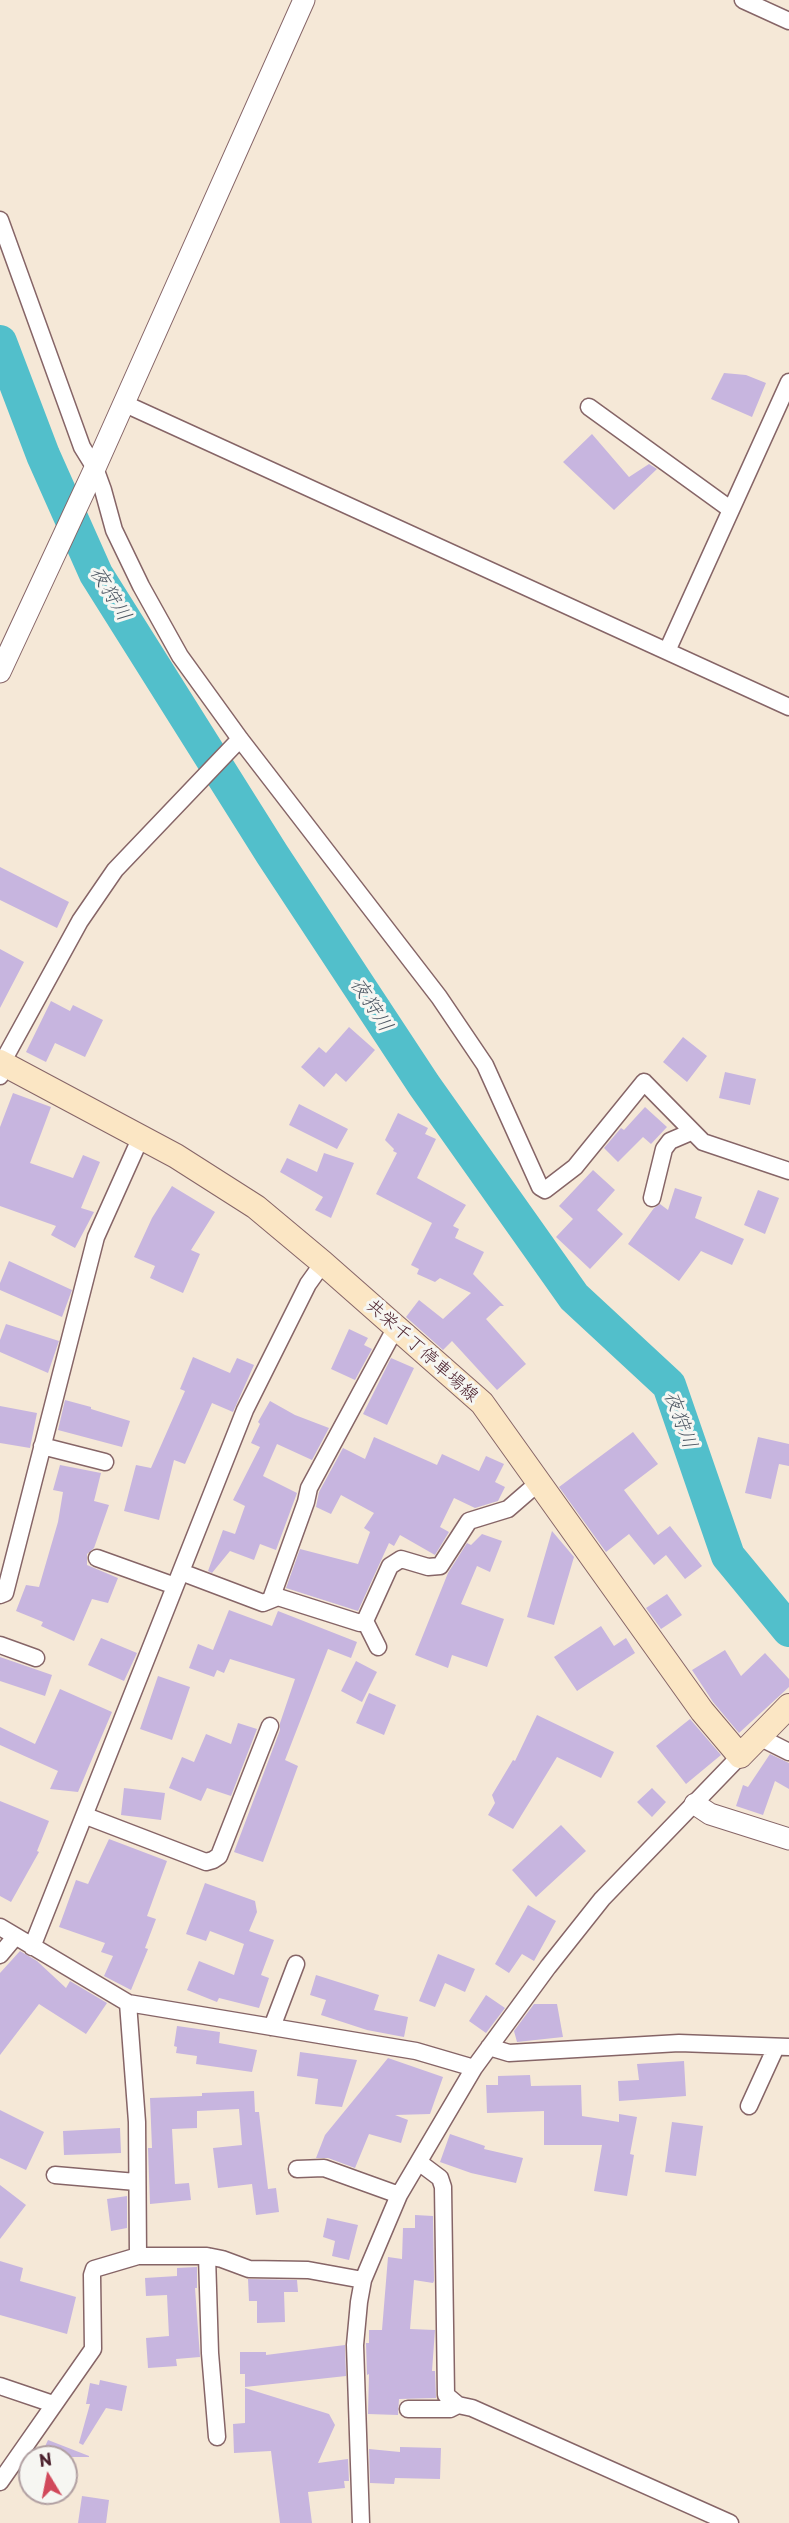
<!DOCTYPE html>
<html>
<head>
<meta charset="utf-8">
<style>
	body { margin:0 }
	#map { position:relative; width:789px; height:2523px; overflow:hidden; background:#f5e8d7; font-family:"Playpen Sans",sans-serif }
	canvas { display:block }
	.north { position:absolute; left:18px; top:2445px; width:60px; height:60px; box-sizing:border-box; background:#f6f6f2; border:2px solid #b1a0a2; border-radius:50%; rotate:350deg; font-size:16px; font-weight:700; line-height:24px; text-align:center; color:#4a1f2b }
	.north::after { content:''; display:block; margin:auto; width:21px; height:27px; background:#d1495b; clip-path:polygon(50% 0,100% 100%,50% 72%,0 100%) }
</style>
</head>
<body>
<div id="map">
<canvas width="789" height="2523"></canvas>
<div class="north">N</div>
</div>
<script>
const context = document.querySelector('canvas').getContext('2d');
context.lineJoin = 'round';
function toPath(rows) {
  const path = new Path2D();
  for (const r of rows) {
    path.moveTo(r[0], r[1]);
    for (let i = 2; i < r.length; i += 2) path.lineTo(r[i], r[i + 1]);
  }
  return path;
}
function trace(path, color, width, dash) {
  context.strokeStyle = color;
  context.lineWidth = width;
  context.lineCap = dash ? 'butt' : 'round';
  context.setLineDash(dash || []);
  context.stroke(path);
}
function fill(path, color) {
  context.fillStyle = color;
  context.fill(path, 'evenodd');
}
function write(font, color, halo, rows, align = 'center') {
  context.font = font + ' "Playpen Sans","Klee One",sans-serif';
  context.lineWidth = 6;
  context.setLineDash([]);
  context.textBaseline = 'middle';
  context.strokeStyle = halo;
  context.fillStyle = color;
  for (const [text, x, y, turn = 0] of rows) {
    context.save();
    context.translate(x, y);
    context.rotate((+turn || 0) * Math.PI / 180);
    context.textAlign = isNaN(turn) ? turn : align;
    if (halo) context.strokeText(text, 0, 0);
    context.fillText(text, 0, 0);
    context.restore();
  }
}
trace(toPath([
	[0,342,43,455,96,574,272,854,424,1085,574,1297,669,1385,728,1556,789,1630]
]), '#52bfcb', 34);
fill(toPath([
	[724,373,746,375,766,383,752,417,711,399],
	[592,434,629,477,649,464,657,469,614,510,563,462],
	[0,867,69,902,57,928,0,900],
	[0,949,24,962,0,1008],
	[51,1001,70,1011,73,1005,103,1020,85,1057,55,1043,46,1062,26,1052],
	[349,1027,375,1050,346,1082,336,1073,324,1087,301,1067,319,1047,326,1053],
	[683,1037,707,1056,687,1082,663,1062],
	[725,1072,756,1079,750,1105,719,1098],
	[13,1093,51,1107,30,1163,73,1178,83,1155,100,1162,81,1208,94,1212,75,1248,51,1235,56,1226,0,1206,0,1127],
	[299,1104,348,1129,337,1149,289,1125],
	[645,1107,667,1127,651,1144,643,1137,618,1162,604,1148,621,1128,624,1130],
	[398,1113,428,1128,425,1134,436,1139,417,1178,466,1205,453,1226,459,1229,455,1238,484,1252,473,1274,504,1306,500,1306,486,1319,526,1364,497,1390,452,1341,443,1350,406,1317,419,1300,443,1319,471,1293,440,1278,435,1282,417,1274,419,1269,411,1265,432,1223,376,1194,397,1153,393,1151,394,1149,385,1140],
	[324,1153,354,1163,331,1218,315,1210,323,1197,280,1172,287,1158,317,1172],
	[593,1170,615,1190,597,1210,623,1234,590,1269,556,1237,573,1219,559,1206],
	[172,1186,215,1212,191,1250,200,1254,183,1293,150,1278,155,1266,134,1257,152,1218],
	[675,1188,702,1197,695,1218,744,1239,732,1265,701,1251,679,1281,628,1244,654,1208,660,1204,668,1210],
	[758,1190,779,1198,765,1234,744,1225],
	[9,1261,72,1290,62,1317,0,1290,0,1283],
	[6,1324,59,1341,48,1373,0,1352,0,1340],
	[349,1329,368,1338,364,1345,372,1349,355,1380,331,1369],
	[193,1357,230,1373,237,1358,254,1365,233,1412,212,1403,185,1464,174,1460,159,1520,124,1511,136,1465,151,1468,185,1391,180,1389],
	[391,1358,414,1368,387,1425,363,1414],
	[65,1400,91,1407,91,1409,130,1421,122,1447,58,1430],
	[270,1401,295,1415,329,1428,312,1460,277,1444,263,1476,297,1493,276,1550,260,1544,254,1560,230,1551,212,1573,208,1571,223,1530,235,1534,245,1506,233,1500,260,1447,251,1443,260,1424,258,1422],
	[0,1406,37,1413,30,1448,0,1443],
	[633,1432,658,1464,624,1490,658,1535,670,1526,702,1566,685,1579,666,1555,654,1565,629,1534,606,1552,559,1487],
	[374,1437,437,1465,442,1454,479,1471,486,1456,504,1464,495,1482,505,1487,498,1501,475,1508,454,1498,440,1527,449,1532,435,1555,400,1535,394,1546,389,1543,358,1611,286,1588,300,1549,358,1564,370,1532,364,1528,374,1513,341,1495,331,1514,316,1507,319,1492,343,1448,365,1459],
	[758,1437,789,1444,789,1466,779,1464,771,1499,745,1493],
	[60,1465,101,1473,94,1501,109,1505,94,1548,87,1554,87,1565,118,1578,108,1603,92,1599,74,1641,41,1626,43,1622,16,1611,26,1585,39,1587,58,1522,63,1492,53,1490],
	[552,1531,574,1557,554,1625,527,1617],
	[482,1534,502,1541,490,1572,477,1566,461,1604,504,1619,487,1667,452,1655,448,1668,415,1655,448,1573,467,1543,471,1545],
	[667,1594,682,1615,661,1629,646,1608],
	[229,1610,272,1626,278,1611,357,1642,351,1658,328,1649,285,1760,298,1766,263,1862,234,1852,280,1730,280,1723,295,1679,230,1659,224,1673,217,1670,214,1677,189,1668,198,1644,213,1650],
	[601,1626,614,1646,626,1638,635,1653,577,1691,554,1657],
	[101,1638,137,1653,124,1681,88,1665],
	[725,1650,741,1676,765,1653,789,1679,789,1687,739,1733,713,1702,692,1670],
	[0,1657,52,1675,45,1696,0,1681],
	[356,1661,377,1672,362,1702,341,1691],
	[158,1676,190,1687,172,1740,140,1729],
	[60,1689,112,1712,78,1792,50,1789,58,1771,0,1745,0,1727,35,1744],
	[369,1693,396,1705,384,1735,356,1723],
	[537,1715,614,1752,601,1778,557,1757,513,1829,488,1815,495,1803,492,1795,513,1760,515,1761],
	[690,1719,721,1755,686,1784,656,1746],
	[238,1723,257,1729,231,1796,207,1788,201,1801,169,1788,182,1757,194,1762,206,1734,231,1744],
	[770,1754,789,1763,789,1789,775,1781,763,1815,736,1806,743,1785,748,1787],
	[124,1788,165,1793,161,1820,121,1815],
	[652,1788,666,1802,652,1817,637,1802],
	[0,1801,49,1821,37,1851,39,1852,11,1902,0,1896],
	[561,1825,586,1851,536,1897,512,1870],
	[109,1839,167,1861,147,1916,156,1919,145,1948,148,1949,131,1990,104,1976,113,1956,101,1952,105,1943,59,1927,76,1880,88,1884],
	[205,1883,255,1901,257,1912,249,1931,274,1940,261,1975,269,1978,259,2008,219,1998,217,2002,187,1990,199,1961,234,1975,244,1944,210,1931,206,1941,186,1934],
	[528,1905,556,1921,534,1961,522,1954,509,1973,495,1964],
	[20,1951,37,1961,66,1988,70,1981,107,2003,86,2034,39,2004,0,2055,0,1973],
	[438,1954,475,1969,465,1992,445,1983,435,2007,419,2001],
	[316,1975,379,1995,374,2010,408,2017,404,2037,367,2030,321,2015,326,2000,310,1995],
	[486,1995,505,2008,486,2033,469,2021],
	[534,2004,557,2004,563,2037,517,2042,514,2031],
	[177,2026,220,2032,219,2043,257,2050,252,2072,196,2064,197,2056,176,2053,177,2047,174,2046],
	[300,2052,357,2060,342,2107,315,2104,318,2079,297,2076],
	[388,2058,443,2077,430,2114,395,2115,408,2120,401,2143,369,2134,355,2168,328,2158,316,2158,325,2135],
	[684,2061,686,2096,619,2101,618,2081,639,2080,637,2064],
	[530,2075,531,2086,581,2085,582,2116,619,2122,619,2114,637,2117,630,2154,634,2155,627,2196,594,2191,602,2145,544,2145,544,2111,487,2113,486,2085,498,2085,498,2076],
	[254,2091,255,2112,259,2112,268,2189,276,2188,279,2212,256,2215,252,2184,218,2188,213,2148,242,2145,239,2109,197,2111,197,2128,172,2129,175,2184,189,2183,191,2200,150,2204,148,2148,152,2148,150,2098,202,2096,202,2093],
	[0,2110,44,2132,26,2170,0,2158],
	[672,2122,703,2126,696,2176,665,2172],
	[120,2128,121,2153,64,2155,63,2131],
	[450,2134,485,2146,484,2149,523,2158,516,2183,471,2173,440,2162],
	[0,2185,26,2205,0,2239],
	[127,2196,127,2228,111,2231,107,2199],
	[415,2215,433,2216,434,2281,433,2283,414,2280,410,2329,435,2330,432,2371,435,2371,436,2398,399,2399,398,2415,368,2414,369,2374,367,2375,366,2343,369,2343,369,2330,382,2330,388,2257,402,2259,403,2228,415,2228],
	[327,2218,358,2225,349,2260,332,2256,335,2241,323,2237],
	[0,2261,23,2268,20,2281,76,2297,67,2334,0,2315],
	[197,2267,197,2288,195,2288,200,2357,176,2359,177,2366,148,2368,146,2338,169,2336,167,2295,146,2296,145,2278,177,2276,177,2268],
	[248,2279,297,2280,298,2292,284,2292,285,2322,257,2323,257,2301,249,2301],
	[345,2345,346,2376,245,2387,245,2374,240,2374,240,2352,266,2352,266,2355],
	[100,2380,127,2386,122,2411,106,2408,83,2445,79,2443,90,2404,86,2404,90,2383,99,2385],
	[245,2388,329,2414,335,2425,318,2463,348,2459,349,2481,344,2481,345,2488,308,2492,312,2523,280,2523,271,2451,234,2453,233,2424,245,2423],
	[48,2440,89,2456,89,2457,40,2457],
	[400,2447,441,2448,440,2479,395,2478,394,2484,370,2483,369,2449,400,2452],
	[82,2496,109,2500,106,2523,78,2523]
]), '#c7b5df');
const minor = toPath([
	[743,0,789,21],
	[0,220,82,447,95,468,103,490,114,530,141,586,180,656,240,739,439,997,485,1065,540,1187,545,1190,575,1167,644,1082,703,1142,789,1171],
	[123,403,789,707],
	[589,407,730,509],
	[667,651,789,382],
	[0,1076,2,1063,80,921,115,870,240,739],
	[652,1198,664,1149,670,1141,691,1132],
	[42,1446,105,1462],
	[97,1558,175,1586],
	[181,1572,263,1603,278,1597,360,1623,365,1621,390,1566,401,1559,428,1567,440,1566,469,1521,508,1509,538,1483],
	[0,1595,5,1593,96,1237,140,1139],
	[271,1599,306,1502,309,1488,396,1327],
	[365,1621,378,1647],
	[0,1645,36,1658],
	[759,1737,789,1752],
	[86,1816,206,1862,213,1860,219,1856,270,1726],
	[0,1927,128,2003,416,2051,474,2068],
	[32,1947,245,1410,308,1284,323,1263],
	[0,1955,15,1937],
	[272,2027,296,1964],
	[489,2047,509,2053,679,2043,789,2047],
	[749,2106,776,2047],
	[420,2163,440,2178,443,2187,446,2395,458,2405,472,2408,730,2523],
	[297,2169,324,2168,399,2195],
	[55,2175,136,2182],
	[138,2256,207,2256,222,2259,249,2269,308,2270,363,2280],
	[207,2256,210,2353,217,2437],
	[0,2386,53,2404],
	[408,2409,450,2409,458,2405],
	[0,2482,93,2349,92,2275,94,2269,138,2256,137,2122,128,2003],
	[361,2523,355,2345,359,2302,363,2280,399,2195,474,2068,548,1967,602,1899,740,1756]
]);
const tertiary = toPath([
	[0,672,95,468,304,0],
	[695,1804,710,1814,789,1839]
]);
const secondary = toPath([
	[0,1062,176,1156,256,1207,323,1263,482,1403,702,1711,740,1756,789,1706]
]);
trace(minor, '#866567', 19);
trace(tertiary, '#866567', 23);
trace(secondary, '#866567', 26);
trace(minor, '#fff', 16);
trace(tertiary, '#fff', 21);
trace(secondary, '#fbe6c4', 24);
write('18px', '#4a1f2b', '#f6f6f2', [
	["共栄千丁停車場線",422,1351,42]
]);
write('italic 20px', '#4d5763', '#f6f6f2', [
	["夜狩川",110,594,59],
	["夜狩川",371,1005,57],
	["夜狩川",680,1420,70]
]);
</script>
</body>
</html>
